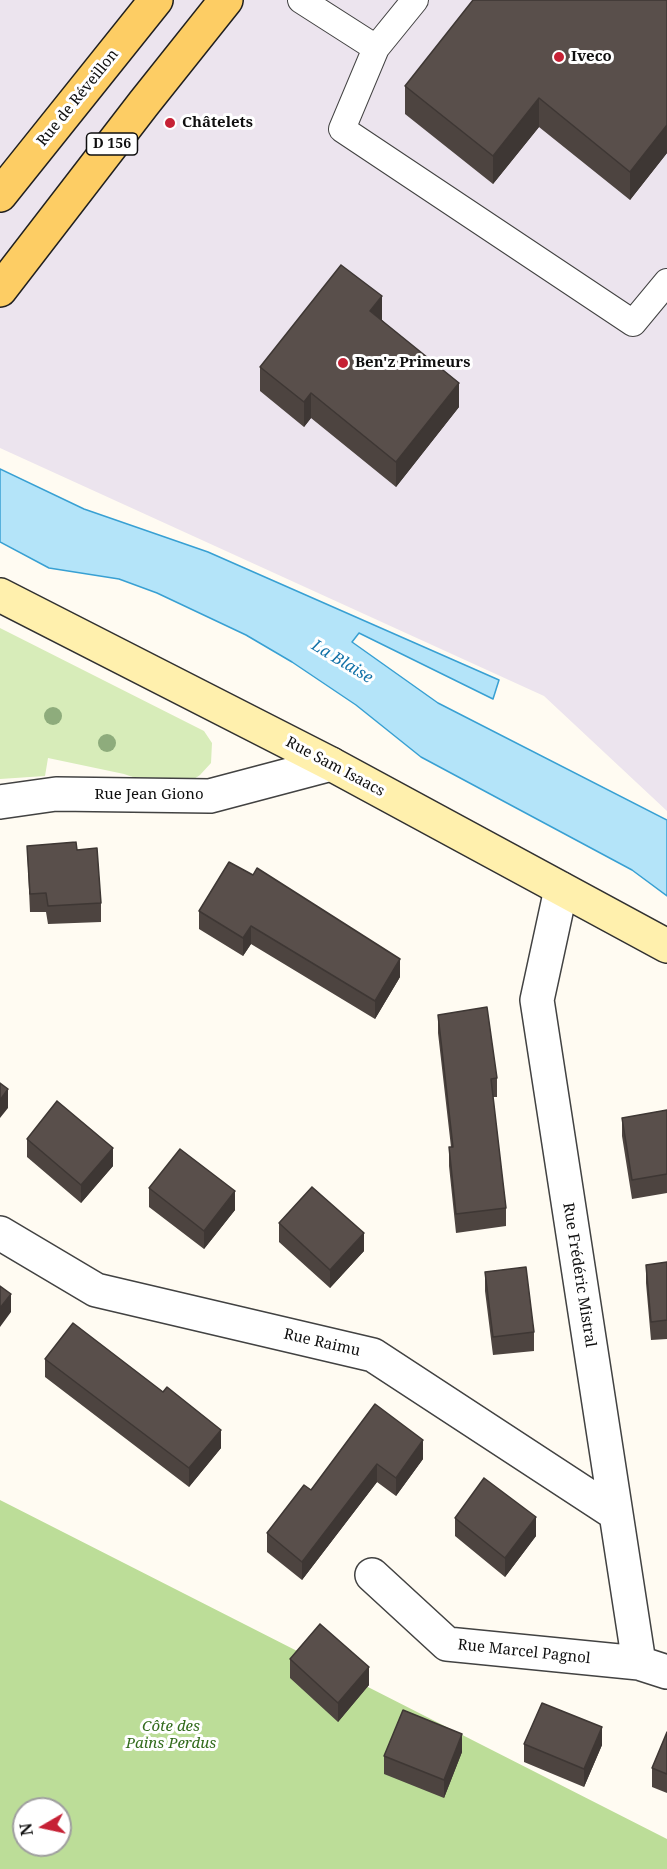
<!DOCTYPE html>
<html>
<head>
<meta charset="utf-8">
<style>
	body { margin:0 }
	#map { position:relative; width:667px; height:1869px; overflow:hidden; background:#fffbf2; font-family:"Noto Serif",serif }
	canvas { display:block }
	.north { position:absolute; left:12px; top:1797px; width:60px; height:60px; box-sizing:border-box; background:#fff; border:2px solid #9f9f9f; border-radius:50%; rotate:261deg; font-size:16px; font-weight:700; line-height:24px; text-align:center; color:#0f0f0f }
	.north::after { content:''; display:block; margin:auto; width:21px; height:27px; background:#c62135; clip-path:polygon(50% 0,100% 100%,50% 72%,0 100%) }
</style>
</head>
<body>
<div id="map">
<canvas width="667" height="1869"></canvas>
<div class="north">N</div>
</div>
<script>
const context = document.querySelector('canvas').getContext('2d');
context.lineJoin = 'round';
function fill(path, color) {
  context.fillStyle = color;
  context.fill(path, 'evenodd');
}
function toPath(rows) {
  const path = new Path2D();
  for (const r of rows) {
    path.moveTo(r[0], r[1]);
    for (let i = 2; i < r.length; i += 2) path.lineTo(r[i], r[i + 1]);
  }
  return path;
}
function trace(path, color, width, dash) {
  context.strokeStyle = color;
  context.lineWidth = width;
  context.lineCap = dash ? 'butt' : 'round';
  context.setLineDash(dash || []);
  context.stroke(path);
}
function write(font, color, halo, rows, align = 'center') {
  context.font = font + ' "Noto Serif",serif';
  context.lineWidth = 6;
  context.setLineDash([]);
  context.textBaseline = 'middle';
  context.strokeStyle = halo;
  context.fillStyle = color;
  for (const [text, x, y, turn = 0] of rows) {
    context.save();
    context.translate(x, y);
    context.rotate((+turn || 0) * Math.PI / 180);
    context.textAlign = isNaN(turn) ? turn : align;
    if (halo) context.strokeText(text, 0, 0);
    context.fillText(text, 0, 0);
    context.restore();
  }
}
fill(toPath([
	[0,0,667,0,667,811,544,696,0,448]
]), '#ece4ee');
fill(toPath([
	[0,628,204,731,212,743,211,763,200,775,191,781,150,783,124,774,48,758,45,776,0,779]
]), '#d7ecb9');
fill(toPath([
	[0,1500,667,1839,667,1869,0,1869],
	[24,1809,60,1809,60,1845,24,1845]
]), '#bcdd98');
const water = toPath([
	[0,469,84,509,208,552,499,680,493,699,359,633,352,642,438,703,667,820,667,896,632,870,421,757,356,705,292,662,246,635,157,593,119,579,49,568,0,542,0,469]
]);
fill(water, '#b4e4f9');
trace(water, '#38a0d3', 1.5);
const lane = toPath([
	[301,0,376,48],
	[415,0,376,48,342,129,633,323,667,282]
]);
const street = toPath([
	[0,802,56,794,210,796,331,764],
	[561,889,537,1000,639,1663],
	[0,1233,96,1290,373,1355,616,1514],
	[372,1575,447,1644,639,1663,667,1672]
]);
const secondary = toPath([
	[0,595,331,764,667,946]
]);
const primary = toPath([
	[0,195,156,0],
	[0,290,144,103,226,0]
]);
trace(lane, '#424242', 28);
trace(street, '#424242', 36);
trace(secondary, '#313131', 36);
trace(primary, '#202020', 36);
trace(lane, '#fff', 26);
trace(street, '#fff', 33);
trace(secondary, '#fff0ad', 33);
trace(primary, '#fdcd64', 33);
context.fillStyle = '#8eac7c';
for (const [x, y] of [
	[53,716],
	[107,743]
]) {
  context.beginPath();
  context.arc(x, y, 9, 0, 2 * Math.PI);
  context.fill();
}
fill(toPath([
	[667,0,667,153,630,200,539,127,493,184,405,114,405,86],
	[382,320,459,407,396,487,311,418,304,427,260,391,260,367],
	[27,846,77,850,101,903,101,922,48,924,46,912,30,912],
	[229,862,400,977,375,1019,251,944,243,956,199,929,199,911],
	[438,1015,497,1078,497,1097,493,1097,506,1208,506,1226,456,1233,449,1166,449,1147,451,1147,438,1033],
	[667,1110,667,1193,632,1199,622,1136,622,1118],
	[27,1139,113,1166,81,1203,27,1157],
	[149,1188,235,1210,204,1249,149,1207],
	[279,1223,364,1251,330,1288,279,1242],
	[667,1262,667,1339,651,1340,646,1283,646,1265],
	[485,1272,534,1332,534,1351,493,1355,485,1291],
	[45,1359,221,1448,189,1487,45,1377],
	[375,1404,423,1459,396,1496,377,1482,302,1580,267,1552,267,1533,311,1490],
	[455,1518,536,1536,505,1577,455,1536],
	[290,1659,369,1685,338,1722,290,1678],
	[667,1732,667,1793,652,1787,652,1768],
	[524,1744,602,1745,584,1787,524,1762],
	[462,1752,444,1798,384,1774,384,1756]
]), '#4d4440');
fill(toPath([
	[539,98,539,127,493,184,493,156],
	[667,125,667,153,630,200,630,172],
	[382,296,382,321,370,311],
	[459,383,459,407,396,487,396,462],
	[311,393,311,418,304,427,304,402],
	[251,926,251,944,243,956,243,938],
	[400,959,400,977,375,1019,375,1001],
	[8,1089,8,1108,0,1118,0,1100],
	[113,1148,113,1166,81,1203,81,1185],
	[235,1191,235,1210,204,1249,204,1231],
	[364,1233,364,1251,330,1288,330,1270],
	[11,1294,11,1312,0,1327,0,1308],
	[221,1430,221,1448,189,1487,189,1468],
	[423,1440,423,1459,396,1496,396,1478],
	[377,1464,377,1482,302,1580,302,1562],
	[536,1517,536,1536,505,1577,505,1558],
	[369,1667,369,1685,338,1722,338,1703],
	[602,1727,602,1745,584,1787,584,1769],
	[462,1734,462,1752,444,1798,444,1780]
]), '#3e3734');
const building = toPath([
	[473,0,667,0,667,125,630,172,539,98,493,156,405,86,473,0],
	[341,265,382,296,370,311,459,383,396,462,311,393,304,402,260,367,341,265],
	[76,842,77,850,97,848,101,903,48,906,46,893,30,894,27,846,76,842],
	[229,862,253,875,257,868,400,959,375,1001,251,926,243,938,199,911,229,862],
	[487,1007,497,1078,491,1079,506,1208,456,1214,449,1147,453,1147,438,1015,487,1007],
	[0,1083,8,1089,0,1100,0,1083],
	[57,1101,113,1148,81,1185,27,1139,57,1101],
	[667,1110,667,1174,632,1180,622,1118,667,1110],
	[180,1149,235,1191,204,1231,149,1188,180,1149],
	[312,1187,364,1233,330,1270,279,1223,312,1187],
	[667,1262,667,1320,651,1322,646,1265,667,1262],
	[526,1267,534,1332,493,1337,485,1272,526,1267],
	[0,1286,11,1294,0,1308,0,1286],
	[73,1323,163,1392,167,1387,221,1430,189,1468,45,1359,73,1323],
	[375,1404,423,1440,396,1478,377,1464,302,1562,267,1533,304,1485,311,1490,375,1404],
	[484,1478,536,1517,505,1558,455,1518,484,1478],
	[320,1624,369,1667,338,1703,290,1659,320,1624],
	[542,1703,602,1727,584,1769,524,1744,542,1703],
	[403,1710,462,1734,444,1780,384,1756,403,1710],
	[667,1732,667,1774,652,1768,667,1732]
]);
fill(building, '#594f4b');
trace(building, '#3e3734', 1.5);
for (const [x, y, r, color] of [
	[559,57,6,"#c62135"],
	[170,123,6,"#c62135"],
	[343,363,6,"#c62135"]
]) {
  const dot = new Path2D();
  dot.arc(x, y, r, 0, 2 * Math.PI);
  context.fillStyle = color;
  context.fill(dot);
  trace(dot, '#fff', 2);
}
for (const [x, y, w] of [
	[112,144,51]
]) {
  const box = new Path2D();
  box.roundRect(x - w / 2, y - 11, w, 22, 4.5);
  context.fillStyle = '#fff';
  context.fill(box);
  trace(box, '#0f0f0f', 1.5);
}
write('bold 14px', '#0f0f0f', null, [
	["D 156",112,144]
]);
write('bold 15px', '#0f0f0f', '#fff', [
	["Iveco",571,57],
	["Châtelets",182,123],
	["Ben'z Primeurs",355,363]
], 'left');
write('15px', '#0f0f0f', '#fff', [
	["Rue de Réveillon",78,98,-51],
	["Rue Sam Isaacs",335,767,28],
	["Rue Jean Giono",149,795],
	["Rue Frédéric Mistral",579,1275,81],
	["Rue Raimu",322,1343,13],
	["Rue Marcel Pagnol",524,1652,6]
]);
write('italic 15px', '#326b1c', '#fff', [
	["Côte des",171,1727],
	["Pains Perdus",171,1744]
]);
write('italic 16px', '#1271a7', '#fff', [
	["La Blaise",342,662,31]
]);
</script>
</body>
</html>
